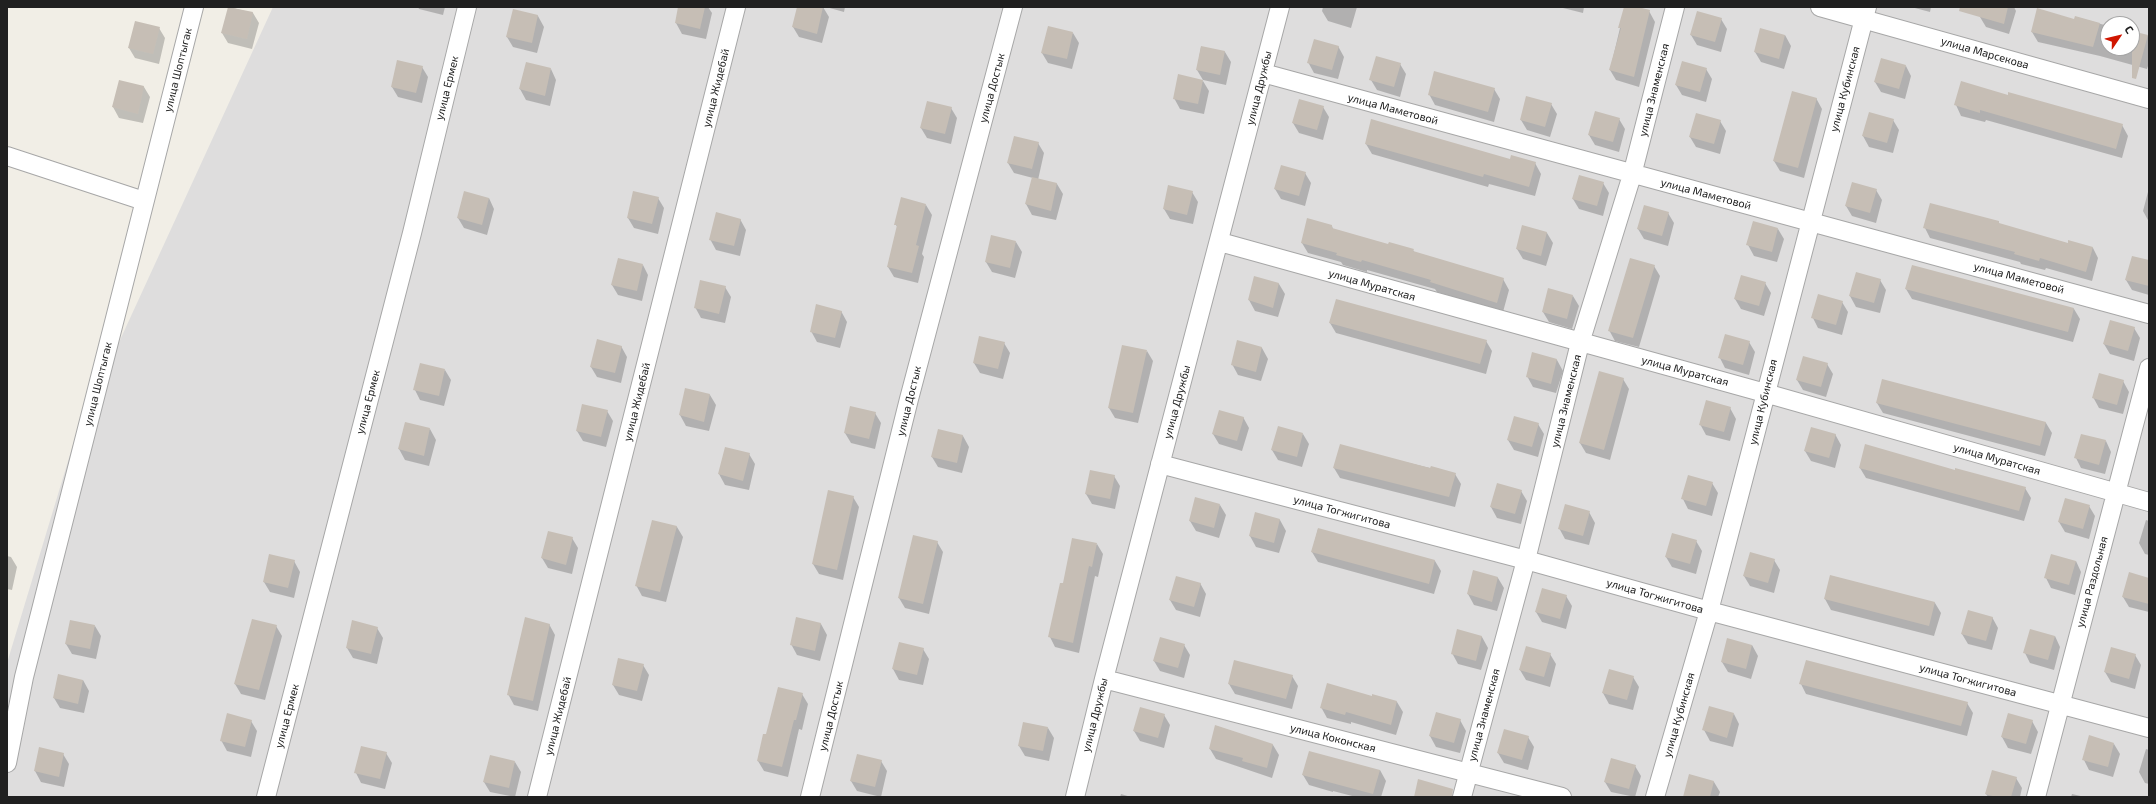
<!DOCTYPE html>
<html>
<head>
<meta charset="utf-8">
<style>
	body { margin:0 }
	#map { position:relative; width:2156px; height:804px; overflow:hidden; background:#f1eee6; font-family:"Exo 2",sans-serif }
	canvas { display:block }
	.frame { position:absolute; inset:0; border:8px solid #202020; pointer-events:none }
	.north { position:absolute; left:2100px; top:16px; width:40px; height:40px; box-sizing:border-box; background:#fff; border:1px solid #a6a6a6; border-radius:50%; rotate:55deg; font-size:11px; font-weight:700; line-height:16px; text-align:center; color:#202020 }
	.north::after { content:''; display:block; margin:auto; width:14px; height:18px; background:#d01500; clip-path:polygon(50% 0,100% 100%,50% 72%,0 100%) }
</style>
</head>
<body>
<div id="map">
<canvas width="2156" height="804"></canvas>
<div class="frame"></div>
<div class="north">С</div>
</div>
<script>
const context = document.querySelector('canvas').getContext('2d');
context.lineJoin = 'round';
function fill(path, color) {
  context.fillStyle = color;
  context.fill(path, 'evenodd');
}
function toPath(rows) {
  const path = new Path2D();
  for (const r of rows) {
    path.moveTo(r[0], r[1]);
    for (let i = 2; i < r.length; i += 2) path.lineTo(r[i], r[i + 1]);
  }
  return path;
}
function trace(path, color, width, dash) {
  context.strokeStyle = color;
  context.lineWidth = width;
  context.lineCap = dash ? 'butt' : 'round';
  context.setLineDash(dash || []);
  context.stroke(path);
}
function write(font, color, halo, rows, align = 'center') {
  context.font = font + ' "Exo 2",sans-serif';
  context.lineWidth = 4;
  context.setLineDash([]);
  context.textBaseline = 'middle';
  context.strokeStyle = halo;
  context.fillStyle = color;
  for (const [text, x, y, turn = 0] of rows) {
    context.save();
    context.translate(x, y);
    context.rotate((+turn || 0) * Math.PI / 180);
    context.textAlign = isNaN(turn) ? turn : align;
    if (halo) context.strokeText(text, 0, 0);
    context.fillText(text, 0, 0);
    context.restore();
  }
}
fill(toPath([
	[273,7,2149,7,2149,797,7,797,7,663,75,438],
	[2108,24,2132,24,2132,48,2108,48]
]), '#dedddd');
fill(toPath([
	[229,7,253,13,259,23,252,49,228,43,222,33],
	[418,7,445,7,443,15,419,9],
	[680,7,708,7,712,13,706,39,682,34,676,23],
	[798,7,823,7,829,17,822,43,799,37,793,27],
	[826,7,845,7,844,12],
	[1323,7,1357,7,1351,28,1328,21,1322,11],
	[1559,7,1584,7,1583,13],
	[1625,7,1634,7,1649,11,1655,22,1639,87,1616,80,1610,70],
	[1911,7,1931,7,1930,12],
	[1982,7,2014,7,2016,11,2009,34,1986,27,1980,17],
	[514,11,538,16,544,27,537,53,513,47,507,37],
	[2076,17,2108,26,2108,48,2132,48,2132,32,2148,36,2149,63,2147,69,2100,56,2038,42,2032,32,2075,20],
	[1721,19,1727,29,1721,52,1697,45,1691,35],
	[159,28,165,38,159,64,135,58,129,48],
	[1073,33,1079,43,1072,69,1048,63,1042,53],
	[1785,35,1791,46,1784,69,1761,62,1755,52],
	[1338,46,1344,57,1338,79,1314,73,1308,62],
	[1201,47,1225,52,1231,62,1226,85,1203,80,1197,70],
	[1400,64,1406,74,1400,97,1377,90,1371,80],
	[1906,66,1911,76,1905,99,1881,92,1875,82],
	[422,67,428,77,422,103,398,97,392,87],
	[551,69,556,80,550,106,526,100,520,89],
	[1706,69,1712,79,1706,102,1682,95,1676,85],
	[120,81,144,87,150,97,143,123,119,118,113,107],
	[1203,81,1209,91,1204,114,1180,109,1174,98],
	[1494,89,1500,99,1494,122,1435,105,1429,94],
	[2008,96,2122,125,2128,136,2122,158,1986,120,1985,122,1961,116,1956,105],
	[1816,98,1822,109,1804,178,1780,171,1774,161],
	[1551,104,1557,114,1550,137,1527,130,1521,120],
	[1323,107,1329,117,1323,140,1299,133,1293,123],
	[951,108,957,118,951,144,927,138,921,128],
	[1619,119,1625,129,1619,152,1595,145,1589,135],
	[1893,120,1899,130,1893,153,1869,147,1863,136],
	[1720,121,1726,131,1720,154,1696,147,1690,137],
	[1038,143,1044,153,1038,180,1057,184,1063,194,1056,220,1032,215,1026,204,1033,178,1014,173,1008,163],
	[1366,144,1535,163,1541,174,1535,196,1489,184,1488,187,1372,154],
	[1305,173,1311,183,1305,206,1281,199,1275,189],
	[1603,183,1609,193,1603,216,1579,209,1573,199],
	[2149,188,2149,222,2143,211],
	[1876,190,1882,200,1876,223,1852,216,1846,206],
	[1192,192,1198,202,1193,224,1170,219,1164,209],
	[489,198,494,209,487,235,464,228,458,218],
	[658,198,664,208,658,234,634,228,628,218],
	[926,205,932,215,922,254,924,257,918,283,894,277,888,267,898,228,896,225],
	[1668,213,1674,223,1668,246,1644,239,1638,229],
	[740,219,746,230,740,256,716,250,710,239],
	[2000,225,2068,244,2093,248,2098,258,2092,281,2046,268,2045,270,2021,264,2020,262,1930,238,1925,228],
	[1332,226,1333,229,1389,245,1413,250,1415,253,1503,279,1509,290,1503,312,1437,292,1435,289,1367,270,1367,272,1343,265,1341,262,1308,253,1302,243],
	[1523,226,1547,233,1553,243,1546,266,1523,259,1517,249],
	[1778,229,1784,239,1777,262,1754,256,1748,245],
	[1016,242,1022,252,1015,278,992,272,986,262],
	[2149,261,2149,295,2132,290,2126,280],
	[643,265,648,275,642,301,618,295,612,285],
	[1654,266,1660,276,1639,347,1615,341,1609,330],
	[1255,278,1279,284,1285,294,1278,317,1255,311,1249,300],
	[1880,280,1886,290,1880,313,1856,307,1850,296],
	[1765,283,1771,293,1764,316,1741,309,1735,299],
	[725,287,731,297,725,323,701,318,695,307],
	[1906,289,2074,309,2080,319,2073,342,1912,299],
	[1573,296,1579,306,1572,329,1549,322,1543,312],
	[1842,302,1848,312,1842,335,1818,328,1813,318],
	[841,311,847,322,840,348,817,342,811,331],
	[1330,323,1486,341,1492,351,1486,374,1336,333],
	[2134,328,2140,338,2134,361,2110,354,2104,344],
	[1238,342,1262,348,1268,359,1261,381,1238,375,1232,364],
	[1749,342,1755,352,1749,375,1725,368,1720,358],
	[1004,343,1010,353,1003,379,980,373,974,363],
	[621,346,627,357,621,383,597,377,591,367],
	[1147,351,1153,361,1138,423,1115,418,1109,408],
	[1533,354,1557,360,1563,371,1556,393,1533,387,1527,376],
	[1827,364,1833,374,1826,397,1803,390,1797,380],
	[445,370,451,380,444,406,420,400,415,390],
	[1623,379,1629,389,1610,460,1586,453,1580,443],
	[1883,380,2046,423,2052,433,2045,456,1883,413,1877,403],
	[2123,381,2129,392,2123,414,2099,408,2093,397],
	[686,389,710,395,716,405,709,431,686,426,680,415],
	[1730,408,1736,419,1730,441,1706,435,1700,424],
	[607,411,613,421,606,447,583,441,577,431],
	[875,413,881,423,875,449,851,443,845,433],
	[1243,417,1249,428,1242,451,1219,444,1213,434],
	[1538,424,1544,434,1538,457,1514,450,1508,440],
	[430,429,436,440,429,466,405,460,399,449],
	[939,431,963,436,969,447,962,473,938,467,932,457],
	[1303,434,1309,444,1302,467,1278,460,1272,450],
	[1835,434,1841,445,1835,468,1811,461,1805,451],
	[2106,441,2111,452,2105,474,2081,468,2076,458],
	[749,454,755,464,749,490,725,485,719,474],
	[1384,457,1455,474,1461,484,1455,507,1340,478,1334,468],
	[1860,468,1955,471,2025,488,2031,498,2024,521,1866,478],
	[1114,476,1120,486,1115,509,1092,504,1086,494],
	[1712,483,1718,493,1712,516,1688,509,1683,499],
	[1521,491,1527,501,1521,524,1497,518,1491,507],
	[853,497,859,507,843,580,819,574,813,564],
	[1220,505,1226,515,1219,538,1196,531,1190,521],
	[2089,506,2095,516,2089,539,2065,532,2059,522],
	[1589,512,1595,523,1589,545,1565,539,1559,528],
	[1256,514,1280,520,1286,531,1279,553,1256,547,1250,536],
	[2146,520,2149,521,2149,555,2145,554,2139,543],
	[653,521,677,527,683,537,666,602,642,596,636,585],
	[1318,529,1435,561,1441,571,1434,594,1318,562,1312,552],
	[572,538,578,548,572,574,548,568,542,558],
	[1696,541,1702,551,1696,574,1672,567,1666,557],
	[937,542,943,552,929,614,905,608,899,598],
	[1097,544,1103,554,1098,577,1095,576,1079,653,1055,647,1050,637,1063,585],
	[7,556,11,557,17,567,12,590,7,589],
	[1774,560,1780,570,1774,593,1750,586,1744,576],
	[294,561,300,572,294,598,270,592,264,582],
	[2076,561,2081,572,2075,595,2051,588,2046,578],
	[1474,572,1498,578,1504,588,1497,611,1474,605,1468,594],
	[1831,576,1935,603,1941,613,1934,636,1831,610,1825,599],
	[2149,579,2149,612,2129,607,2123,597],
	[1200,583,1206,594,1200,617,1176,610,1170,600],
	[1566,596,1572,606,1566,629,1542,622,1536,612],
	[1992,617,1998,628,1992,650,1968,644,1962,634],
	[797,618,821,624,827,635,820,661,797,655,791,644],
	[549,624,555,635,538,711,514,705,508,694],
	[95,626,101,636,96,659,72,654,66,644],
	[276,626,282,636,265,700,241,694,235,684],
	[377,628,383,638,377,664,353,658,347,648],
	[1458,631,1482,637,1488,648,1481,670,1458,664,1452,653],
	[2055,636,2060,647,2054,670,2030,663,2025,653],
	[1184,645,1190,655,1184,678,1160,671,1154,661],
	[1752,645,1758,656,1751,679,1728,672,1722,662],
	[923,649,929,659,923,685,899,680,893,669],
	[1550,654,1556,664,1550,687,1526,680,1520,670],
	[2135,655,2141,665,2135,689,2111,682,2105,672],
	[643,665,649,675,642,701,619,695,613,685],
	[1292,676,1298,686,1292,709,1235,694,1229,684],
	[1633,677,1639,687,1633,710,1609,704,1603,693],
	[83,680,89,691,84,713,60,708,54,698],
	[1801,684,1967,703,1973,713,1967,736,1806,694],
	[802,694,808,704,802,730,799,729,788,777,764,771,758,761,767,736],
	[1372,697,1397,702,1403,712,1396,735,1351,722,1351,724,1327,718,1321,707],
	[1734,714,1739,724,1733,747,1710,741,1704,730],
	[1164,715,1170,725,1164,748,1140,741,1134,731],
	[2008,715,2032,721,2038,732,2031,754,2008,748,2002,737],
	[1460,720,1466,731,1460,753,1436,747,1430,736],
	[251,721,257,731,251,757,227,751,221,740],
	[1216,726,1273,745,1279,755,1272,778,1216,759,1210,749],
	[1048,728,1054,738,1049,761,1025,756,1019,746],
	[1528,737,1534,747,1528,770,1504,763,1498,753],
	[2114,744,2120,754,2113,777,2089,770,2084,760],
	[2146,749,2149,750,2149,784,2145,783,2139,772],
	[386,753,392,763,385,789,361,783,356,773],
	[63,754,69,764,64,787,41,782,35,771],
	[881,761,887,771,881,797,857,791,851,781],
	[515,762,521,772,515,797,490,792,484,782],
	[1635,766,1641,776,1635,797,1611,792,1605,782],
	[1380,770,1386,781,1381,797,1356,797,1333,791,1333,792,1309,785,1303,775],
	[1690,775,1714,782,1720,792,1718,797,1684,797],
	[2016,778,2022,788,2020,797,1988,797,1986,794],
	[1121,794,1131,797,1120,797],
	[2072,794,2085,797,2071,797]
]), '#0003');
fill(toPath([
	[228,7,253,12,247,39,221,33],
	[678,7,705,7,700,29,675,23],
	[797,7,823,7,817,34,792,27],
	[1624,7,1638,7,1650,10,1634,77,1609,70,1621,28,1618,28],
	[1960,7,2008,7,2004,24,1959,11],
	[2037,8,2074,19,2075,16,2100,23,2093,47,2031,32],
	[513,9,538,15,532,43,506,37],
	[1697,11,1722,18,1715,42,1690,35],
	[135,21,160,27,153,54,128,48],
	[1048,26,1073,32,1067,59,1041,53],
	[1760,28,1785,35,1779,59,1754,52],
	[2132,31,2148,35,2136,79,2132,78],
	[1314,39,1339,46,1332,70,1307,63],
	[1201,46,1225,51,1220,75,1196,70],
	[1376,56,1401,63,1394,87,1369,80],
	[1881,58,1906,65,1899,89,1874,82],
	[397,60,423,66,416,93,391,87],
	[1682,61,1707,68,1700,92,1675,85],
	[526,62,551,68,545,96,519,89],
	[1434,71,1495,88,1488,112,1428,95],
	[1178,74,1203,80,1198,104,1173,99],
	[119,80,144,86,138,114,112,107],
	[1961,81,2008,95,2008,92,2123,124,2116,149,1980,110,1980,113,1954,105],
	[1792,91,1817,98,1798,168,1773,161],
	[1526,96,1552,103,1545,127,1520,120],
	[1299,99,1324,106,1317,130,1292,123],
	[927,101,952,107,945,134,920,128],
	[1595,111,1620,118,1613,142,1588,135],
	[1869,112,1894,119,1887,143,1862,136],
	[1696,113,1721,120,1714,144,1689,137],
	[1371,119,1510,159,1511,155,1536,162,1529,187,1484,174,1483,177,1365,144],
	[1014,136,1039,142,1032,169,1007,163],
	[1281,165,1306,172,1299,196,1274,189],
	[1579,175,1604,182,1597,206,1572,199],
	[1032,177,1057,183,1051,211,1025,204],
	[1852,182,1877,189,1870,213,1845,206],
	[1168,185,1193,191,1187,215,1163,209],
	[464,191,489,198,482,225,457,218],
	[633,191,659,197,652,224,627,218],
	[901,197,926,204,916,245,919,246,912,273,887,267,897,225,894,225],
	[1930,203,1999,221,1999,223,2068,243,2068,240,2093,247,2086,272,2040,258,2039,261,2014,254,2015,252,1923,228],
	[1644,205,1669,212,1662,236,1637,229],
	[716,212,741,219,734,246,709,240],
	[1307,218,1332,225,1332,228,1388,244,1389,242,1414,249,1413,251,1504,278,1497,303,1430,282,1431,280,1362,260,1361,262,1336,255,1337,253,1301,243],
	[1753,221,1778,228,1772,252,1746,245],
	[1522,225,1547,232,1541,256,1516,249],
	[991,235,1016,241,1010,268,985,262],
	[2132,256,2149,260,2149,286,2125,280],
	[618,258,643,264,637,291,611,285],
	[1630,258,1655,265,1633,338,1608,331],
	[1912,265,2074,308,2068,332,1905,289],
	[1856,272,1881,279,1874,303,1849,296],
	[1741,275,1766,282,1759,306,1734,299],
	[1254,276,1279,283,1273,308,1248,300],
	[700,280,726,286,719,314,694,308],
	[1548,288,1573,295,1567,319,1542,312],
	[1818,294,1843,301,1836,325,1811,318],
	[1336,299,1487,340,1480,364,1329,323],
	[816,304,842,311,835,338,810,332],
	[2110,320,2135,327,2128,351,2103,344],
	[1725,334,1750,341,1743,365,1718,358],
	[979,336,1005,342,998,369,973,363],
	[597,339,622,346,615,373,590,367],
	[1237,340,1262,347,1256,372,1231,365],
	[1122,345,1147,350,1133,413,1108,408],
	[1532,352,1557,359,1551,384,1526,377],
	[1803,356,1828,363,1821,387,1796,380],
	[420,363,445,369,439,396,413,390],
	[1599,371,1624,378,1604,450,1579,443],
	[2099,373,2124,380,2117,405,2092,398],
	[1882,379,2046,422,2040,446,1876,403],
	[685,388,710,394,704,422,679,415],
	[1706,400,1731,407,1724,432,1699,425],
	[582,404,608,410,601,437,576,431],
	[850,406,876,412,869,439,844,433],
	[1219,410,1244,417,1237,441,1212,434],
	[1514,416,1539,423,1532,447,1507,440],
	[405,422,430,428,424,456,398,449],
	[1278,426,1303,433,1297,457,1271,450],
	[1811,427,1836,434,1829,458,1804,451],
	[938,429,963,435,957,463,931,457],
	[2081,434,2106,440,2099,465,2074,458],
	[1340,444,1430,468,1431,466,1456,473,1449,497,1333,468],
	[1865,444,1955,470,1955,468,2026,487,2019,511,1859,468],
	[725,447,750,453,743,481,718,474],
	[1090,470,1115,475,1110,499,1085,494],
	[1688,475,1713,482,1706,506,1681,499],
	[1497,483,1522,490,1515,514,1490,507],
	[828,490,854,496,837,570,812,564],
	[1195,497,1220,504,1214,528,1189,521],
	[2065,498,2090,505,2083,529,2058,522],
	[1565,504,1590,511,1583,536,1558,529],
	[1255,512,1280,519,1274,543,1249,536],
	[652,520,677,526,660,592,635,586],
	[1318,528,1435,560,1429,584,1311,552],
	[548,531,573,537,566,565,541,558],
	[1672,533,1697,540,1690,564,1665,557],
	[913,535,938,541,923,604,898,598],
	[1072,538,1097,543,1092,567,1089,566,1073,643,1048,637,1060,583,1063,583],
	[1750,552,1775,559,1768,583,1743,576],
	[269,554,295,560,288,588,263,582],
	[2051,554,2076,561,2069,585,2044,578],
	[1473,570,1498,577,1492,602,1467,594],
	[2129,572,2149,578,2149,604,2122,597],
	[1830,575,1935,602,1929,626,1824,599],
	[1176,576,1201,583,1194,607,1169,600],
	[1542,588,1567,595,1560,619,1535,612],
	[1968,610,1993,617,1986,641,1961,634],
	[525,617,550,624,533,701,507,695],
	[796,617,821,623,815,651,790,645],
	[252,619,277,625,259,690,234,684],
	[70,620,95,625,90,649,65,644],
	[352,620,378,627,371,654,346,648],
	[1457,629,1482,636,1476,661,1451,654],
	[2030,629,2055,636,2048,660,2023,653],
	[1160,637,1185,644,1178,668,1153,661],
	[1727,638,1752,645,1746,669,1721,662],
	[899,642,924,648,917,675,892,669],
	[1526,646,1551,653,1544,677,1519,670],
	[2111,647,2136,654,2129,679,2104,672],
	[618,658,644,664,637,691,612,685],
	[1234,660,1293,675,1286,699,1228,684],
	[1806,660,1968,702,1961,726,1799,684],
	[1609,669,1634,676,1627,700,1602,693],
	[58,674,83,680,78,704,53,698],
	[1327,683,1372,696,1372,694,1397,701,1391,725,1346,712,1345,715,1320,708],
	[778,687,803,693,796,720,794,720,782,767,757,761,763,734,766,734],
	[1709,706,1734,713,1727,738,1702,730],
	[1140,707,1165,714,1158,738,1133,731],
	[1436,712,1461,719,1454,743,1429,736],
	[227,713,252,720,245,747,220,741],
	[2008,713,2033,720,2026,744,2001,737],
	[1023,722,1048,727,1043,751,1018,746],
	[1215,725,1273,744,1267,768,1242,761,1243,758,1209,749],
	[1504,729,1529,736,1522,760,1497,753],
	[2089,735,2114,743,2108,767,2082,760],
	[361,746,387,752,380,779,354,773],
	[39,747,64,753,59,777,34,771],
	[1309,751,1380,770,1373,794,1302,775],
	[857,754,882,760,875,787,850,781],
	[490,755,515,761,509,788,483,782],
	[1611,758,1636,765,1629,789,1604,782],
	[1992,770,2017,777,2011,797,1996,797,1985,794],
	[1689,774,1714,781,1710,797,1683,797],
	[1418,779,1453,789,1452,797,1414,797]
]), '#c6beb5');
const minor = toPath([
	[1820,7,2149,99],
	[1263,73,2149,314],
	[7,156,144,201],
	[1220,242,1765,393,2149,502],
	[1160,464,1526,560,1709,611,2149,728],
	[1104,679,1562,797],
	[7,763,24,677,194,7],
	[266,797,412,233,467,7],
	[537,797,736,7],
	[810,797,909,399,1013,7],
	[1075,797,1104,679,1280,7],
	[1462,797,1526,560,1580,343,1632,175,1675,7],
	[1655,797,1709,611,1867,7],
	[2036,797,2149,368]
]);
trace(minor, '#a7a7a7', 20);
trace(minor, '#fff', 18);
write('11px', '#202020', '#fff', [
	["улица Марсекова",1985,53,16],
	["улица Шоптыгак",178,70,-76],
	["улица Ермек",447,88,-76],
	["улица Жидебай",716,88,-76],
	["улица Достык",992,88,-75],
	["улица Дружбы",1259,88,-76],
	["улица Кубинская",1845,89,-75],
	["улица Знаменская",1654,90,-76],
	["улица Маметовой",1393,109,15],
	["улица Маметовой",1706,194,15],
	["улица Маметовой",2019,278,15],
	["улица Муратская",1372,285,16],
	["улица Муратская",1685,371,15],
	["улица Шоптыгак",98,384,-76],
	["улица Достык",909,401,-76],
	["улица Знаменская",1566,401,-76],
	["улица Ермек",368,402,-75],
	["улица Жидебай",637,402,-76],
	["улица Дружбы",1177,402,-75],
	["улица Кубинская",1763,402,-76],
	["улица Муратская",1997,459,16],
	["улица Тогжигитова",1342,512,15],
	["улица Раздольная",2092,582,-75],
	["улица Тогжигитова",1655,596,16],
	["улица Тогжигитова",1968,680,15],
	["улица Дружбы",1095,715,-76],
	["улица Знаменская",1484,715,-75],
	["улица Кубинская",1679,715,-74],
	["улица Ермек",287,716,-75],
	["улица Жидебай",558,716,-76],
	["улица Достык",831,716,-76],
	["улица Коконская",1333,738,14]
]);
</script>
</body>
</html>
